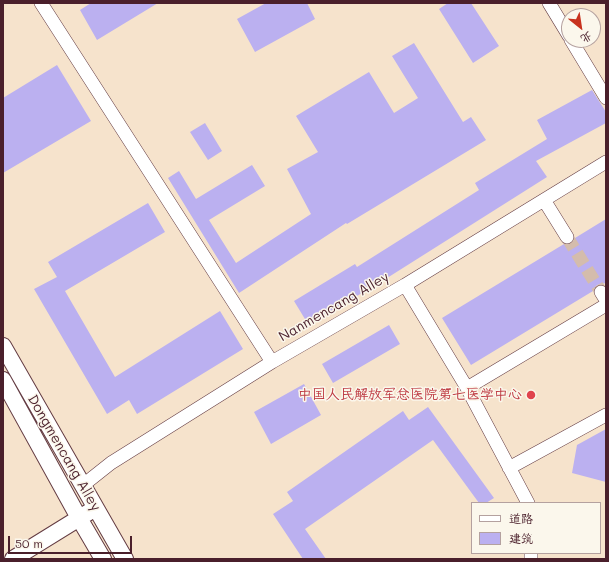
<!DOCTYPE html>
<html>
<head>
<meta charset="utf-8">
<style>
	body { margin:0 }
	#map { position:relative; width:609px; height:562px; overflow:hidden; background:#f6e3cc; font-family:Mali,"LXGW WenKai TC",sans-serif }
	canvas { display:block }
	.frame { position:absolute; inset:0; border:4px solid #4a1f2b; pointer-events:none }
	.legend { position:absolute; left:471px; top:502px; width:130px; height:52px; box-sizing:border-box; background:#fbf7ec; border:1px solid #b4a19f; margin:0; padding:5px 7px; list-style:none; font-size:12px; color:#4a1f2b }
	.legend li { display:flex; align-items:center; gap:8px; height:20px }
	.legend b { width:20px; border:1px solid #b4a19f }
	.north { position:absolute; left:561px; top:8px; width:40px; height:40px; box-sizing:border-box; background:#fbf7ec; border:1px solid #b4a19f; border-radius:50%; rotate:150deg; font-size:11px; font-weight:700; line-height:16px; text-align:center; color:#4a1f2b }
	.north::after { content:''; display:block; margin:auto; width:14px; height:18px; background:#c8321e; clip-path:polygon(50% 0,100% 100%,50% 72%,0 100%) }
	.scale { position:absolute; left:8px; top:536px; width:124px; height:18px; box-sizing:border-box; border:2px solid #4a1f2b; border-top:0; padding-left:5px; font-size:12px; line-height:14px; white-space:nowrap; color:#4a1f2b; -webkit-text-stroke:3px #fbf7ec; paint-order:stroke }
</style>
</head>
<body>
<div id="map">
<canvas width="609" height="562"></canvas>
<div class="frame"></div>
<ul class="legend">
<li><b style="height:5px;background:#fff"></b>道路</li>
<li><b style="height:11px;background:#bbb0f0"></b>建筑</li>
</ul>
<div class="north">北</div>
<div class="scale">50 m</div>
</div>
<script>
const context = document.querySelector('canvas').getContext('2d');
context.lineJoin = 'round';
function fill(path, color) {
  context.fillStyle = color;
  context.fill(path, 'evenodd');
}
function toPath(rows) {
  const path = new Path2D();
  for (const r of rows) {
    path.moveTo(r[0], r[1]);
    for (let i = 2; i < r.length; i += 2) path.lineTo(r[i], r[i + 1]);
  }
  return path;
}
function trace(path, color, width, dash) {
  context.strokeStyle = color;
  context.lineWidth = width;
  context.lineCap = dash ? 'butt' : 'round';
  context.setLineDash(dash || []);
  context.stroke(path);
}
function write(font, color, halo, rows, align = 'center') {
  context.font = font + ' Mali,"LXGW WenKai TC",sans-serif';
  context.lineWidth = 3;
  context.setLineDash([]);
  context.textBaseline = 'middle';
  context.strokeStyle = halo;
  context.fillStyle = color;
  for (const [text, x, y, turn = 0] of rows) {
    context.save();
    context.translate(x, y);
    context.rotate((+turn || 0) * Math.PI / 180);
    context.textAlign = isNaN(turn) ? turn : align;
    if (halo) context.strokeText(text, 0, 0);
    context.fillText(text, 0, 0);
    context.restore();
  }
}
fill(toPath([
	[91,3,158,3,97,40,80,10],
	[266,3,307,3,315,19,255,52,237,19],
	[448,3,471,3,499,46,473,63,439,9],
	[414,43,463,122,471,117,486,140,347,224,346,223,239,293,168,178,179,171,196,199,252,165,265,186,209,220,236,263,311,214,287,169,318,152,296,116,369,72,394,113,418,98,392,56],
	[57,65,91,121,3,173,3,98],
	[592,90,606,112,606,123,536,161,547,177,376,285,308,324,294,301,355,264,357,267,479,190,475,183,547,139,537,120],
	[205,123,222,151,208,160,190,132],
	[148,203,165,232,65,291,115,377,220,311,243,349,137,414,129,400,107,414,34,289,57,277,48,262],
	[606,219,606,283,597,285,593,291,471,365,442,318,564,244,571,244,575,238],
	[389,325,400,344,333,383,322,364],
	[304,384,321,415,271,444,254,412],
	[428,407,494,498,486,503,479,503,433,440,305,529,326,559,303,559,273,514,293,501,287,492,403,411,409,420],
	[606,429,606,482,572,473,577,445]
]), '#bbb0f0');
trace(toPath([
	[567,237,601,292]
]), '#d4bcac', 13, [13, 6]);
const minor = toPath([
	[41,3,272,362],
	[549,3,569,36],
	[571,40,606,98],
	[544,200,567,237],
	[405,285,467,388,528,503],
	[601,292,606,300],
	[467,388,606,305],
	[509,468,606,415],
	[82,486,111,463,272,362,405,285,606,162],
	[531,559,531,553]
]);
const tertiary = toPath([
	[3,346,125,559],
	[3,380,79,518,103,559],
	[13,559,89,512]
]);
trace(minor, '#643c43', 14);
trace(tertiary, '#643c43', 18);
trace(minor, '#fff', 13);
trace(tertiary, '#fff', 16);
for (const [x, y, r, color] of [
	[531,395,5,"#e0444e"]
]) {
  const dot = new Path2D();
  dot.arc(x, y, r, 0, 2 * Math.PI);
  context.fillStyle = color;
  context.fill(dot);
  trace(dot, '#fbf7ec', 1.5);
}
write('14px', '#4a1f2b', '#fbf7ec', [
	["Nanmencang Alley",334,307,-30],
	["Dongmencang Alley",64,453,60]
]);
write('14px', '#be3a42', '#fbf7ec', [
	["中国人民解放军总医院第七医学中心",522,395]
], 'right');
</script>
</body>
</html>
